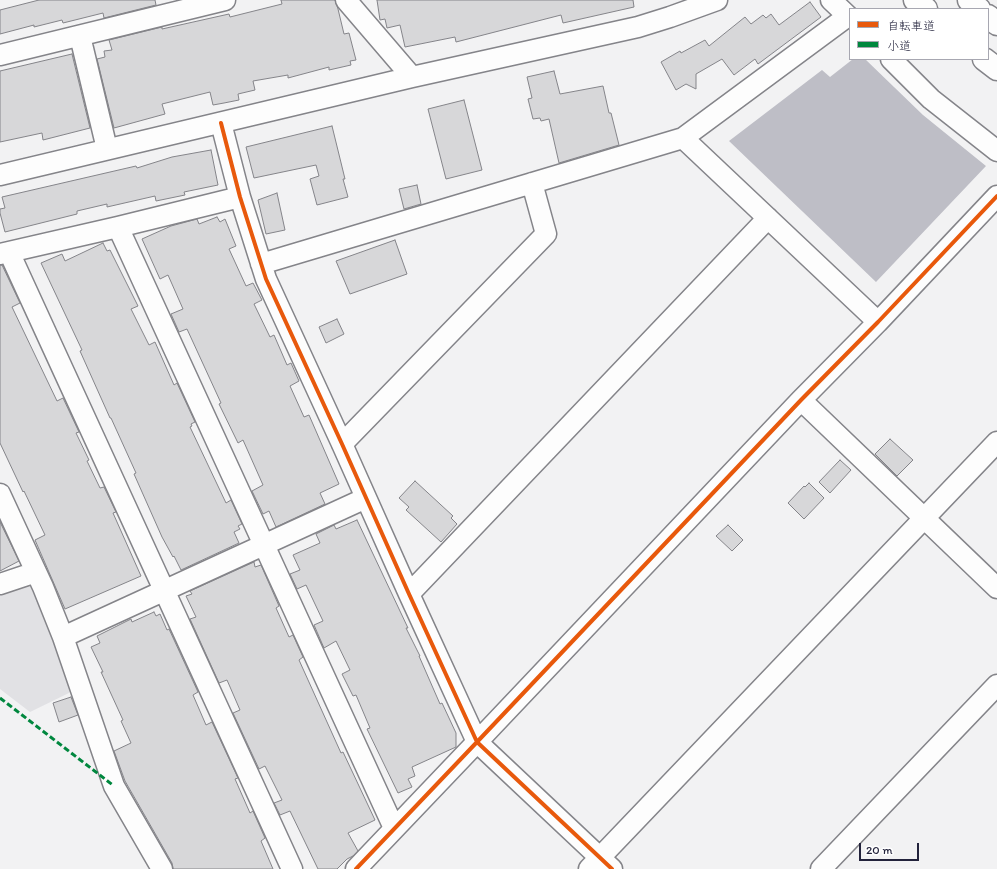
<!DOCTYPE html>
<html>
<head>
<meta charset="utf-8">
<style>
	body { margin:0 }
	#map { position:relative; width:997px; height:869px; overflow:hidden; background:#f2f2f3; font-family:Itim,"Klee One",sans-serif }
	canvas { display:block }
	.legend { position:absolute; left:849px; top:8px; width:140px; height:52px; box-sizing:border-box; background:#fff; border:1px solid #a7a7b1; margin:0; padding:5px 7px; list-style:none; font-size:12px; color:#22223b }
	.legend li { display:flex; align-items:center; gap:8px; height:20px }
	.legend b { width:20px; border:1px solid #a7a7b1 }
	.scale { position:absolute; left:859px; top:843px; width:60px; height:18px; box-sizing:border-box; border:2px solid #22223b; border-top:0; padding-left:5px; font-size:12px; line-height:14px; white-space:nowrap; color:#22223b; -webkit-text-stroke:3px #fff; paint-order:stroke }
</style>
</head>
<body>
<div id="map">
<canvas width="997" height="869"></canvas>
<ul class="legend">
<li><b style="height:5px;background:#e8590c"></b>自転車道</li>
<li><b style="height:5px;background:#00873e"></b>小道</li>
</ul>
<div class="scale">20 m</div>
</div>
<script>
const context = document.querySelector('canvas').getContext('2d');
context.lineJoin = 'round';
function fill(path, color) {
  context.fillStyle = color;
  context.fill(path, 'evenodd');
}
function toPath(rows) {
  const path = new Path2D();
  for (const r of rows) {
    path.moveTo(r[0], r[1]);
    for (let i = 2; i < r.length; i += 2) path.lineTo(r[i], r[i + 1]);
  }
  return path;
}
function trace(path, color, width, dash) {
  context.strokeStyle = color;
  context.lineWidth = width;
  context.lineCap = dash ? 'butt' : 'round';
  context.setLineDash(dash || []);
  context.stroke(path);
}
fill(toPath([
	[26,585,35,588,73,691,30,712,0,689,0,593]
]), '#e1e1e4');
fill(toPath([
	[853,59,865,59,923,115,986,166,876,282,729,141,822,70,830,77]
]), '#bebec6');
const building = toPath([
	[39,0,155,0,156,5,104,18,103,13,63,23,62,20,34,27,34,25,0,34,0,10,39,0],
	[281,0,335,0,338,9,344,34,349,33,356,60,350,61,351,65,329,70,329,67,288,78,288,75,253,81,255,90,238,94,239,100,224,103,213,105,210,92,162,104,165,114,114,128,97,59,105,57,104,51,112,50,109,40,162,27,162,29,229,14,230,17,282,4,281,0],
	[377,0,633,0,634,7,563,23,561,15,456,42,455,37,405,47,400,25,387,28,385,19,380,20,377,0],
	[810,2,821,17,758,64,755,59,734,75,722,59,696,74,696,89,686,84,676,90,661,62,680,51,681,53,705,40,709,46,745,17,751,24,763,15,766,18,771,14,779,25,810,2],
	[72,54,90,128,43,140,42,133,0,142,0,71,72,54],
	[554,71,560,94,603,86,609,113,611,113,619,145,559,163,549,119,541,121,540,118,533,119,528,99,532,98,527,77,554,71],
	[464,100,482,170,446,179,428,109,464,100],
	[332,126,345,179,343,179,348,197,317,205,310,179,319,176,316,165,254,178,246,147,332,126],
	[211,150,218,185,184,192,185,195,156,201,155,196,107,207,107,204,77,211,77,214,5,232,0,213,0,209,5,208,2,197,136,166,137,168,172,157,211,150],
	[417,185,421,204,404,209,399,189,417,185],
	[277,193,285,230,266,234,258,200,277,193],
	[217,217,220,222,225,219,236,246,229,249,246,286,253,283,262,300,254,304,270,337,274,335,287,365,291,363,299,381,290,386,304,417,309,415,339,484,320,493,325,504,276,527,269,511,263,514,252,491,263,485,243,440,238,443,219,404,221,403,187,329,179,332,171,314,183,309,168,275,160,279,142,239,171,226,197,219,199,224,217,217],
	[395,240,407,274,350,294,336,261,395,240],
	[103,243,107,251,110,250,138,306,131,309,149,345,155,342,174,385,177,383,195,422,191,424,192,426,190,427,226,503,231,500,242,524,238,526,240,529,234,532,239,543,181,570,174,556,173,557,162,537,134,474,136,473,111,418,110,418,80,351,82,350,41,263,62,254,65,261,103,243],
	[0,265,2,265,20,303,12,307,57,401,63,398,79,432,76,433,89,460,87,461,100,488,104,487,116,512,113,513,141,576,65,609,35,540,45,535,24,491,23,492,0,443,0,265],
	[337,319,344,334,326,343,319,327,337,319],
	[890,439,913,460,897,476,875,454,890,439],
	[840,460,851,470,830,493,819,482,840,460],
	[415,481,453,516,451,518,457,524,441,542,406,510,409,507,399,498,415,481],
	[809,483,824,498,804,519,788,503,804,486,805,487,809,483],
	[357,520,408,628,406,628,420,656,419,656,440,704,442,703,456,733,456,747,412,767,415,776,408,779,412,787,398,793,367,729,370,728,356,695,353,696,342,674,350,670,336,641,324,648,314,625,323,621,306,585,297,589,290,574,300,570,293,555,320,543,316,534,334,525,336,529,357,520],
	[0,522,19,561,0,571,0,522],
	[728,525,743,540,732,551,716,536,728,525],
	[254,562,255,567,261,565,279,606,276,608,289,637,293,635,303,657,299,660,341,753,343,752,375,820,348,833,358,851,353,856,347,859,337,869,318,869,290,811,280,815,274,803,282,800,265,766,259,769,233,713,240,710,227,680,219,683,190,619,196,617,186,596,192,594,190,591,254,562],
	[154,612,156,616,160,614,167,630,169,629,198,692,193,695,206,725,212,722,238,778,235,779,250,813,253,811,265,838,261,841,273,869,173,869,172,863,125,781,114,751,131,743,121,721,123,720,101,672,103,672,91,647,100,643,97,636,131,619,132,622,154,612],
	[71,697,78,715,59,722,53,703,71,697]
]);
fill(building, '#d7d7d9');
trace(building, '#848489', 1);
const minor = toPath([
	[346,0,412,77],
	[831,0,850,18],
	[80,36,107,149],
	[0,55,225,0],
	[891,59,931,99,997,151],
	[221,123,240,197,266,279,342,444,409,594,477,742,612,869],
	[683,138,878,322],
	[0,175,412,77,638,27,670,17,717,0],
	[118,227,394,828],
	[9,252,292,869],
	[0,254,118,227,240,197],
	[261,264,683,138,848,16],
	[801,400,997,588],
	[342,444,546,234,532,183],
	[0,494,43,587,63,637,114,786,162,869],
	[0,584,36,572],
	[409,594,768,218],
	[63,637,366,498],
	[356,869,477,742,801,400,878,322,997,196],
	[589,869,997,442],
	[821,869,997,685]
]);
const highway = toPath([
	[915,0,926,9],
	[969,0,979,9],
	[988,16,997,24],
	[984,59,997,69]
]);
trace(minor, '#848489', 23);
trace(highway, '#848489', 25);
trace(minor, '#fdfdfd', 20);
trace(highway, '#fdfdfd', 22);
trace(toPath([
	[0,698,114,786]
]), '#00873e', 3, [6, 3]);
trace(toPath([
	[221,123,240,197,266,279,342,444,409,594,477,742,612,869],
	[356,869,477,742,801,400,878,322,997,196]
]), '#e8590c', 4);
</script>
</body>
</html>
